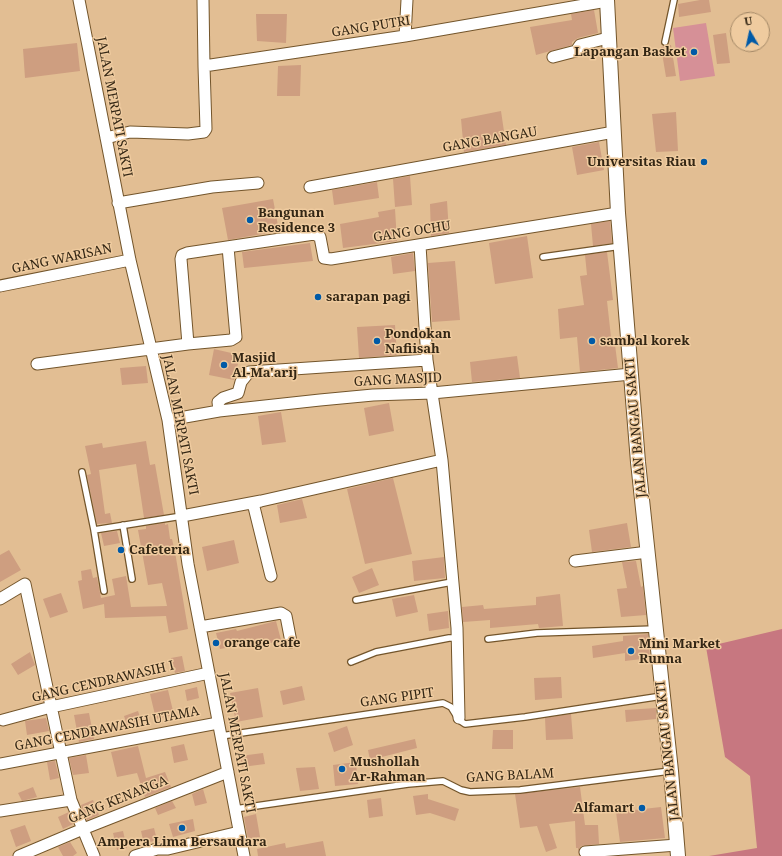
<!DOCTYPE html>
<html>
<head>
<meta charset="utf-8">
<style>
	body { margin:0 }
	#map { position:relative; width:782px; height:856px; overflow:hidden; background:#e2be93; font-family:"Noto Serif",serif }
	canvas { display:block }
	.north { position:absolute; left:730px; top:12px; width:40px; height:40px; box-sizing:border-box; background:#efcb9f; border:1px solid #a48967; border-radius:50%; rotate:351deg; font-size:11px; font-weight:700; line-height:16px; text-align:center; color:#332614 }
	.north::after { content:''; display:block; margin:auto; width:14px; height:18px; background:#005aa7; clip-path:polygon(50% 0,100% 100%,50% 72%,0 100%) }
</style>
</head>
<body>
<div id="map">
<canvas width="782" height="856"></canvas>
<div class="north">U</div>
</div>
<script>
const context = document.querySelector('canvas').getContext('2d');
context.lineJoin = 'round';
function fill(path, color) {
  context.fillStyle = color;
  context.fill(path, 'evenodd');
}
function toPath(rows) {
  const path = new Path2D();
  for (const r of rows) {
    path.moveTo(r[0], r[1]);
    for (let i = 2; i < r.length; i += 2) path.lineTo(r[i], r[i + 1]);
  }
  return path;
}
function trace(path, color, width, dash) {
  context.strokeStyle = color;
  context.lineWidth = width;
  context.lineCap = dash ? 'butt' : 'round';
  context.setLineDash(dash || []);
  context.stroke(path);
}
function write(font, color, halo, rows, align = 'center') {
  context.font = font + ' "Noto Serif",serif';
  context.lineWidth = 3;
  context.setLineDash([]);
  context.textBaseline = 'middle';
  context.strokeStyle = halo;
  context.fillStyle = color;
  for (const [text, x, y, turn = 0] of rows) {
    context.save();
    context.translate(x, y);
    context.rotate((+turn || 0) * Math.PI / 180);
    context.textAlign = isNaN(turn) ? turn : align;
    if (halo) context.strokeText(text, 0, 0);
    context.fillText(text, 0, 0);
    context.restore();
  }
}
fill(toPath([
	[706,23,715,76,680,81,673,28]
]), '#d69097');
fill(toPath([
	[782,629,782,856,709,856,757,848,750,776,725,757,706,647]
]), '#c77780');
fill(toPath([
	[700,0,709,0,711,12,679,17,678,4],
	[594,10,598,33,578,38,572,42,572,45,536,55,530,27,572,20,571,14],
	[256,14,287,14,286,43,257,41],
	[726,33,730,63,717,64,713,35],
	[77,43,80,71,25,78,23,49],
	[671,45,676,76,666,77,661,47],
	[301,65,300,96,277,96,278,66],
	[501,111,506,145,464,152,461,119],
	[676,112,678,151,656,152,652,114],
	[599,142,604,170,577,175,572,147],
	[410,176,412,205,395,207,393,179],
	[377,182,379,198,334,205,332,190],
	[273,199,279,231,228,240,222,208],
	[447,201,449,233,431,236,430,204],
	[395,209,397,241,343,248,340,224,379,217,378,212],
	[610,221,612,243,593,246,591,224],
	[527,236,533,278,495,284,489,243],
	[310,243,313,261,244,268,242,252],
	[607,252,613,300,607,301,611,337,614,337,618,368,580,372,577,337,560,339,558,309,584,305,580,276,587,275,585,255],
	[413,253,415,271,393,274,391,257],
	[455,261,460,320,432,322,428,263],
	[395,325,397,355,359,358,357,327],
	[214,349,240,355,234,380,209,375],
	[517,356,520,378,472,382,470,362],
	[146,366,148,383,122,385,120,368],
	[389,403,394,431,369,436,364,408],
	[281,412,286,442,262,445,258,416],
	[146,441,150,465,155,464,164,515,144,518,136,464,99,470,105,514,110,513,112,523,97,524,87,475,91,474,85,446,102,443,103,448],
	[393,478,412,554,365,564,347,489],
	[302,499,307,518,280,523,277,505],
	[165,523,165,525,168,524,170,539,172,539,175,552,188,629,169,633,166,616,105,618,104,604,83,609,78,581,82,580,81,571,91,569,93,578,97,577,101,598,115,595,112,579,126,576,131,607,167,606,162,583,148,585,138,530,146,529,146,526],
	[627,523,631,547,592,552,589,530],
	[117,531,120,543,104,546,101,533],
	[234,540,239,563,207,571,202,547],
	[9,550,21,570,0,582,0,555],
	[444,557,445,578,414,581,412,561],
	[636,561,641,587,643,586,646,615,621,617,617,589,627,588,622,562],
	[372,568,379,585,359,593,352,577],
	[61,593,68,612,50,618,43,599],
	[560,594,563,626,539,628,538,624,490,628,490,620,463,622,462,607,483,605,484,609,536,605,536,597],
	[414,595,418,612,396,617,392,599],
	[448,611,449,628,429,631,427,614],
	[276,621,281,640,253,648,252,643,220,649,216,633,236,629,237,631],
	[648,634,650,658,625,661,625,653,593,658,592,646,623,641,623,636],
	[30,652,35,665,18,675,11,664],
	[182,656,185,671,175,673,171,658],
	[561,677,562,698,535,700,534,678],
	[302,686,305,700,283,705,280,691],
	[197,687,199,698,187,701,185,690],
	[258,688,263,717,236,722,230,693],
	[168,690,174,715,156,719,150,694],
	[656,708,656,719,626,722,625,710],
	[138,711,141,720,127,725,124,716],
	[89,713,94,739,79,742,74,715],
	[571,714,573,739,546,740,545,718],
	[46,718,49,731,27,735,25,721],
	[347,726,353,745,334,752,328,733],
	[493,730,513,730,513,749,492,749],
	[415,739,417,748,370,760,368,750],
	[184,744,188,760,174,763,171,747],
	[138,746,146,778,165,772,171,787,145,797,137,773,117,777,111,752],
	[263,753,265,764,242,767,240,756],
	[86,755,89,773,73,775,69,758],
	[55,761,59,778,50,780,47,762],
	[356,762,358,784,335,786,333,765],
	[315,767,319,789,300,791,296,768],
	[33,787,37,797,22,801,18,793],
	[580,787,585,825,598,825,599,844,581,846,579,849,578,856,578,848,576,848,575,821,549,824,557,848,546,852,537,826,520,828,515,794],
	[203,789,207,803,195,806,192,794],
	[428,794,428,799,459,809,455,821,430,813,416,815,413,796],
	[381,798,383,816,369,818,367,800],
	[93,800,99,815,87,820,81,805],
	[172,801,176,808,158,815,155,808],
	[661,807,665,838,620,842,616,812],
	[69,812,73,824,63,829,58,817],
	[256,814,260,837,248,839,244,817],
	[193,819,195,831,173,837,169,824],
	[25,825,31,841,16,847,10,830],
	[154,828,157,840,144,844,141,831],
	[123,831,127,848,117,850,113,833],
	[323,841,326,856,258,856,257,849,285,843,286,848],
	[70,842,77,853,73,856,63,856,58,847]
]), '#ce9e80');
const service = toPath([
	[665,42,674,0],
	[543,257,621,246],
	[82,472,94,530,182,516],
	[123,525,132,579],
	[94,530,104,591],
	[356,600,452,582],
	[488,639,537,633,655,629],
	[351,662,376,652,449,638,457,638],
	[221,736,443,703,451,707,459,720,465,724,525,717,662,696],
	[235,809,408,784,443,781,461,790,470,792,520,790,670,771]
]);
const minor = toPath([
	[79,0,130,260,168,420,188,564,244,856],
	[203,0,204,66,405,36,607,1],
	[405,36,407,0],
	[553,57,576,51,580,45,608,38],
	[106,138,130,132,188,134,204,132,206,129,204,66],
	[310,187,614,132],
	[118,203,212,187,258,183],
	[420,245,427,360,442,460,457,628,459,718],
	[0,286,130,260],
	[188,344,231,340,236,337,228,247],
	[37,364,188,344,181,259,182,255,187,253,314,234,320,237,324,258,331,259,618,213],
	[219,411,218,402,223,398,238,393,241,382,249,372,427,360],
	[168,420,219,411,320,400,373,395,432,393,631,374],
	[253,503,271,576],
	[182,516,261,501,442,460],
	[575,561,648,552],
	[0,599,25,584,71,800,94,856],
	[200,627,281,613,286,616,291,642],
	[3,720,51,707,209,673],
	[0,764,218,723],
	[0,811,71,800],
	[585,852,677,845],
	[19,856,83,829,228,772],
	[135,856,157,849,168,849,239,832]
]);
const tertiary = toPath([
	[607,0,618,213,638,462,671,771,678,856]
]);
trace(service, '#73552b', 8);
trace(minor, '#73552b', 13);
trace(tertiary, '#73552b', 16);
trace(service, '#fff', 5.5);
trace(minor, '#fff', 11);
trace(tertiary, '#fff', 14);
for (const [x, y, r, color] of [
	[694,52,4,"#005aa7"],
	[704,162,4,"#005aa7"],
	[250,220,4,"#005aa7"],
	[318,297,4,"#005aa7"],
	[377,341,4,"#005aa7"],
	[592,341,4,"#005aa7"],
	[224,365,4,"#005aa7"],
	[121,550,4,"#005aa7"],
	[216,643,4,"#005aa7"],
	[631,651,4,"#005aa7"],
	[342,769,4,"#005aa7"],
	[642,808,4,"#005aa7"],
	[182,828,4,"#005aa7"]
]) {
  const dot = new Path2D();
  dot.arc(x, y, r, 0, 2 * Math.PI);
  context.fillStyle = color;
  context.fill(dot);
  trace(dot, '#efcb9f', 1.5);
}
write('13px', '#332614', '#efcb9f', [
	["GANG PUTRI",371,27,-9],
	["JALAN MERPATI SAKTI",114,107,79],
	["GANG BANGAU",490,140,-10],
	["GANG OCHU",412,232,-9],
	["GANG WARISAN",62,259,-12],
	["GANG MASJID",398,380,-3],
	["JALAN MERPATI SAKTI",180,425,79],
	["JALAN BANGAU SAKTI",636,428,-95],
	["GANG CENDRAWASIH I",103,682,-13],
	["GANG PIPIT",397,698,-8],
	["GANG CENDRAWASIH UTAMA",107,729,-11],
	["JALAN MERPATI SAKTI",237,743,79],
	["JALAN BANGAU SAKTI",668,751,-96],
	["GANG BALAM",510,776,-3],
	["GANG KENANGA",118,800,-22]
]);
write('bold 13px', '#332614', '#efcb9f', [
	["Lapangan Basket",686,52,"right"],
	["Universitas Riau",696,162,"right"],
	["Bangunan",258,213],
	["Residence 3",258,228],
	["sarapan pagi",326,297],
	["Pondokan",385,334],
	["Nafiisah",385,349],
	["sambal korek",600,341],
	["Masjid",232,358],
	["Al-Ma'arij",232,373],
	["Cafeteria",129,550],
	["orange cafe",224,643],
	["Mini Market",639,644],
	["Runna",639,659],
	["Mushollah",350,762],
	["Ar-Rahman",350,777],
	["Alfamart",634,808,"right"],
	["Ampera Lima Bersaudara",182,842,"center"]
], 'left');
</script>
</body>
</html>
